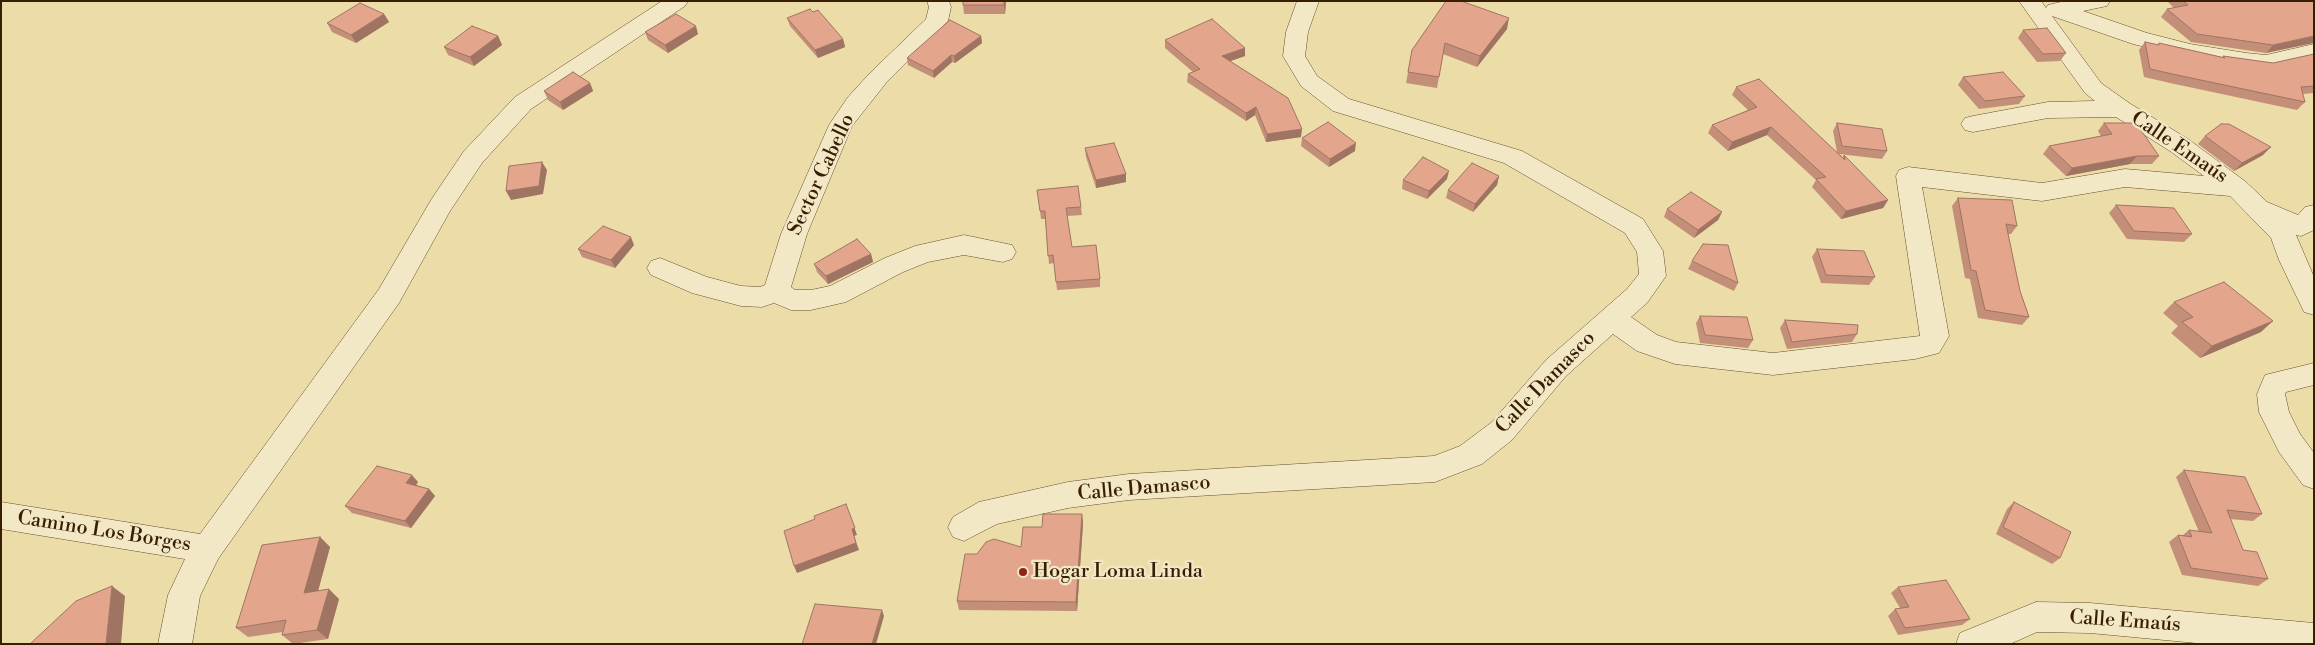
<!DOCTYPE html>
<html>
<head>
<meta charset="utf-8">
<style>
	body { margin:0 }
	#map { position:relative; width:2315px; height:645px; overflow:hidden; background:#ecdca8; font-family:"Libre Bodoni",serif }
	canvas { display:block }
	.frame { position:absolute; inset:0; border:2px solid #381e04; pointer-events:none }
</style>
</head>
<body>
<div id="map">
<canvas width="2315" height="645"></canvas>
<div class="frame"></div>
</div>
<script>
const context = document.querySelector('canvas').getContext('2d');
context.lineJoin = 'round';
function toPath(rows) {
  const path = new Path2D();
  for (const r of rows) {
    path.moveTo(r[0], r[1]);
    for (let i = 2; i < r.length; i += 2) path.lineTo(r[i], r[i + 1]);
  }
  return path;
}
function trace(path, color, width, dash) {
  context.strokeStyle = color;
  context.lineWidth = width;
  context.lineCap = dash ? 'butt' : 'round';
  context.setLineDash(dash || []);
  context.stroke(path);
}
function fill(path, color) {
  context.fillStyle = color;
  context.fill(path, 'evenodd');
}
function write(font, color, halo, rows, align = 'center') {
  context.font = font + ' "Libre Bodoni",serif';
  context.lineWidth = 4.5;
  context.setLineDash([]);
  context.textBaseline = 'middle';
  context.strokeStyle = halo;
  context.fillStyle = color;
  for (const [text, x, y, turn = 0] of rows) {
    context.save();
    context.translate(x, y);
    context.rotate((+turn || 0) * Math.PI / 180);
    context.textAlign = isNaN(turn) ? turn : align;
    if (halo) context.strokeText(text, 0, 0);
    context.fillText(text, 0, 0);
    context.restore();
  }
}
const minor = toPath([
	[662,1,688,1,685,6,531,109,482,163,450,211,399,303,218,559,200,596,192,644,158,644,168,595,185,559,1,529,1,502,200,534,379,289,431,200,464,151,515,97,662,1],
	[927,1,949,1,951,7,948,21,886,83,852,126,807,234,791,287,795,290,811,290,830,286,885,258,915,246,964,235,1012,245,1016,252,1012,259,1003,262,964,255,928,262,903,272,846,302,811,310,791,310,774,303,762,307,741,306,692,293,651,275,647,268,651,261,660,258,707,277,741,286,760,287,765,285,781,234,829,125,848,97,870,73,926,19,929,7,927,1],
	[1297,1,1319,1,1308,32,1305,56,1317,76,1349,99,1522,151,1643,219,1663,251,1666,276,1647,303,1631,317,1657,335,1676,342,1773,353,1920,336,1896,176,1899,170,1908,167,2042,183,2125,169,2204,176,2170,151,2116,117,2048,118,1973,132,1965,130,1961,124,1965,118,1973,116,2048,102,2095,101,2085,93,2019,1,2041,1,2046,8,2048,5,2065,1,2110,1,2107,6,2083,11,2147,33,2190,44,2246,53,2266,55,2314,44,2314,59,2266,69,2246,67,2190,58,2133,44,2052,16,2101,83,2129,103,2188,139,2246,182,2267,202,2298,215,2305,207,2314,205,2314,230,2301,236,2296,235,2314,277,2314,315,2304,312,2279,260,2271,238,2230,196,2125,187,2042,201,1922,187,1949,336,1939,353,1915,359,1773,375,1675,364,1637,351,1613,334,1566,376,1512,440,1482,464,1435,482,1129,500,1068,508,997,524,964,541,953,537,948,527,953,517,979,502,1068,482,1129,474,1434,456,1460,446,1492,422,1546,360,1627,289,1639,274,1637,252,1625,233,1504,163,1333,111,1301,86,1283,56,1286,32,1297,1],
	[2314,363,2314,385,2286,392,2285,394,2289,412,2300,434,2314,453,2314,489,2303,485,2279,452,2259,412,2257,394,2265,375,2314,363],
	[2036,602,2090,603,2314,623,2314,644,2207,644,2090,633,2037,632,2010,644,1956,644,1960,633,2036,602]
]);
trace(minor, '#654e2d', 1);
fill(minor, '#f3e8c6');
fill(toPath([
	[1006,1,1005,14,964,14,963,5],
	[2167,1,2314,1,2266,53,2191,42,2161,17,2167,9,2174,8],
	[813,12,843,39,845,47,818,58,790,26,787,18],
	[384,14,389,22,356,43,332,32,327,23],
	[1507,29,1477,67,1443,54,1437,88,1406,83,1412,50],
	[2023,30,2066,53,2060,61,2037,62,2018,38],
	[645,32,698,34,668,53,648,40],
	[498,36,502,45,474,66,448,55,444,47],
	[981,36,982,43,955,63,952,62,934,78,908,65,907,58],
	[1165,40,1245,56,1230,61,1301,137,1266,142,1255,115,1246,121,1187,82,1188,74,1193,72,1165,48],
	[2145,42,2157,45,2159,43,2222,57,2223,56,2273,63,2314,54,2314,93,2303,94,2305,102,2297,110,2170,83,2144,77,2139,50],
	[1963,77,2025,96,2019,104,1979,109,1958,85],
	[590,83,593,91,563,110,548,100,544,91],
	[1736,87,1837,152,1833,131,1837,123,1887,151,1882,159,1839,154,1843,157,1844,155,1888,200,1883,208,1841,219,1812,187,1816,180,1767,135,1728,151,1708,133,1712,125,1748,110,1732,95],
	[2104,123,2159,156,2152,164,2130,164,2066,176,2043,154,2049,146,2101,136,2098,131],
	[2205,136,2263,155,2234,171,2198,144],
	[1302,138,1355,151,1329,167,1301,146],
	[1085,148,1126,174,1126,182,1096,188,1086,157],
	[1499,176,1497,185,1473,212,1446,198,1448,190],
	[1447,179,1427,199,1402,189,1403,180],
	[1037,190,1081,207,1082,215,1067,216,1072,247,1100,279,1100,287,1057,290,1054,263,1049,264,1045,219,1041,219],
	[1958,198,2017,226,2011,234,2008,234,2020,291,2029,317,2022,325,1978,318,1970,279,1965,278,1952,206],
	[2116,205,2192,234,2184,242,2127,239,2109,213],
	[1667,209,1722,212,1718,220,1694,238,1664,217],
	[634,245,615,268,582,257,578,249],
	[1817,249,1875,277,1869,285,1821,283,1812,257],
	[871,254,873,262,828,284,817,272,814,264],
	[1692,261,1738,283,1734,291,1688,269],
	[2174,302,2261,332,2200,358,2171,333,2178,326,2163,313],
	[1700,316,1753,340,1748,348,1700,343,1696,323],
	[1785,320,1857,334,1852,342,1787,349,1780,328],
	[2184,470,2262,514,2253,521,2230,519,2243,550,2268,579,2258,586,2182,575,2169,542,2178,535,2183,535,2189,530,2199,532,2176,477],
	[418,482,416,485,429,489,435,496,411,528,352,513,345,506],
	[2014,502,2060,558,2052,564,1996,534,2007,509],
	[1082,514,1083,524,1077,611,959,610,957,601,977,554,1021,547,1042,527],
	[320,537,330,547,318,591,339,599,328,639,293,644,282,635,283,632,248,637,236,628],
	[1898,587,1970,619,1962,625,1898,635,1888,616,1895,609,1900,608,1891,593]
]), '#c38f79');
fill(toPath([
	[1004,1,1006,1,1005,14,1004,5],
	[384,14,389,22,356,43,351,35],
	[1509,18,1507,29,1477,67,1480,56],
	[696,26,698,34,668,53,665,45],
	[498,36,502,45,474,66,470,57],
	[981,36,982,43,955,63,954,56],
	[2314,36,2314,43,2266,53,2273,45],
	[843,39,845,47,818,58,815,50],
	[1245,48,1245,56,1222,64,1222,56],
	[951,55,952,62,934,78,933,71],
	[590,83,593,91,563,110,560,102],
	[1256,107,1255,115,1246,121,1246,113],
	[1771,127,1767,135,1728,151,1732,142],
	[1302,129,1301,137,1266,142,1267,134],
	[1356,143,1355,151,1329,167,1330,159],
	[2271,147,2263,155,2234,171,2242,163],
	[2137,156,2130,164,2066,176,2072,168],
	[542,162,547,170,543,194,511,200,506,191],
	[1449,171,1447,179,1427,199,1429,191],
	[1126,174,1126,182,1096,188,1096,180],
	[1499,176,1497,185,1473,212,1475,204],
	[1888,200,1883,208,1841,219,1846,211],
	[1722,212,1718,220,1694,238,1698,230],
	[631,237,634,245,615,268,611,260],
	[871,254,873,262,828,284,826,276],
	[2273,321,2261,332,2200,358,2212,346],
	[412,475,418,482,413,490,406,483],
	[429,489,435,496,411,528,405,521],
	[846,504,857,535,854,536,859,550,797,573,794,566,852,529],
	[1082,514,1083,524,1077,611,1076,602],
	[320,537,330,547,315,602,304,593],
	[112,586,125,596,121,644,106,644],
	[329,589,339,599,328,639,317,630],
	[882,610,884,616,876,644,872,644]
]), '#9f7463');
const building = toPath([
	[963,1,1004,1,1004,5,963,5,963,1],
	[1446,1,1461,1,1509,18,1480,56,1445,43,1439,77,1408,72,1412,50,1446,1],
	[2183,1,2314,1,2314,36,2273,45,2197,34,2167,9,2188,5,2183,1],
	[360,3,384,14,351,35,327,23,360,3],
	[810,9,813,12,818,10,843,39,815,50,787,18,810,9],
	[676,14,696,26,665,45,645,32,676,14],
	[1212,19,1245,48,1222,56,1288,98,1302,129,1267,134,1256,107,1246,113,1188,74,1200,69,1165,40,1212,19],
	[950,20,981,36,954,56,951,55,933,71,907,58,950,20],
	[472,26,498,36,470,57,444,47,472,26],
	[2047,28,2066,53,2043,54,2023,30,2047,28],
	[2145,42,2159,45,2159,43,2225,58,2223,56,2273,63,2314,54,2314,86,2301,87,2305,102,2177,75,2150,69,2145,42],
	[573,72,590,83,560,102,544,91,573,72],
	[2003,72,2025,96,1985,101,1963,77,2003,72],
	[1759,79,1845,160,1844,155,1888,200,1846,211,1816,179,1826,177,1771,127,1732,142,1712,125,1757,107,1736,87,1759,79],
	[1328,122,1356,143,1330,159,1302,138,1328,122],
	[1837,123,1882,129,1887,151,1842,146,1837,123],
	[2104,123,2136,123,2159,156,2137,156,2072,168,2049,146,2112,134,2104,123],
	[2221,124,2229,124,2271,147,2242,163,2205,136,2221,124],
	[1114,143,1126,174,1096,180,1085,148,1114,143],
	[1423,157,1449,171,1429,191,1403,180,1423,157],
	[542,162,539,186,506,191,509,166,542,162],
	[1472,163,1499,176,1475,204,1448,190,1472,163],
	[1078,186,1081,207,1066,208,1072,247,1096,245,1100,279,1056,282,1053,255,1048,256,1045,211,1040,211,1037,190,1078,186],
	[1691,192,1722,212,1698,230,1667,209,1691,192],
	[1958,198,2012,200,2017,226,2006,224,2020,291,2029,317,1985,310,1976,271,1971,270,1958,198],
	[2116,205,2174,208,2192,234,2134,231,2116,205],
	[603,226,631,237,611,260,578,249,603,226],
	[857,239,871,254,826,276,814,264,857,239],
	[1703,244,1728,245,1738,283,1692,261,1703,244],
	[1817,249,1864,251,1875,277,1826,275,1817,249],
	[2224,282,2273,321,2212,346,2182,322,2193,317,2174,302,2224,282],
	[1700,316,1747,317,1753,340,1705,335,1700,316],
	[1785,320,1858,325,1857,334,1792,342,1785,320],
	[377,466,412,475,406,483,429,489,405,521,345,506,377,466],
	[2184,470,2245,477,2262,514,2227,510,2243,550,2257,552,2268,579,2191,568,2178,535,2192,537,2189,530,2212,533,2184,470],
	[2014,502,2071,532,2060,558,2003,527,2014,502],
	[846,504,855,528,852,529,856,543,794,566,784,531,815,519,814,516,846,504],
	[1043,514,1082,514,1076,602,957,601,965,554,977,554,986,542,994,539,1021,547,1023,527,1042,527,1043,514],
	[320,537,304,593,329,589,317,630,282,635,286,620,236,628,262,545,320,537],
	[1946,580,1970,619,1905,628,1895,609,1909,607,1898,587,1946,580],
	[112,586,106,644,30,644,76,601,112,586],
	[815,604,882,610,872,644,802,644,815,604]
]);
fill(building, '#e3a68d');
trace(building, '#9f7463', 1);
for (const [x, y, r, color] of [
	[1023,572,5,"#8f2418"]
]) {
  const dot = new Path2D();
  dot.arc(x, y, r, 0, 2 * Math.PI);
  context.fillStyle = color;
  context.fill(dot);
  trace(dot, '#f3e8c6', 2);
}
write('20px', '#381e04', '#f3e8c6', [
	["Calle Emaús",2179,148,34],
	["Sector Cabello",822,175,-65],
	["Calle Damasco",1546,383,-46],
	["Calle Damasco",1144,489,-5],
	["Camino Los Borges",104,532,9],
	["Calle Emaús",2125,622,4]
]);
write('20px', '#381e04', '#f3e8c6', [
	["Hogar Loma Linda",1033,572]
], 'left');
</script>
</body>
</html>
